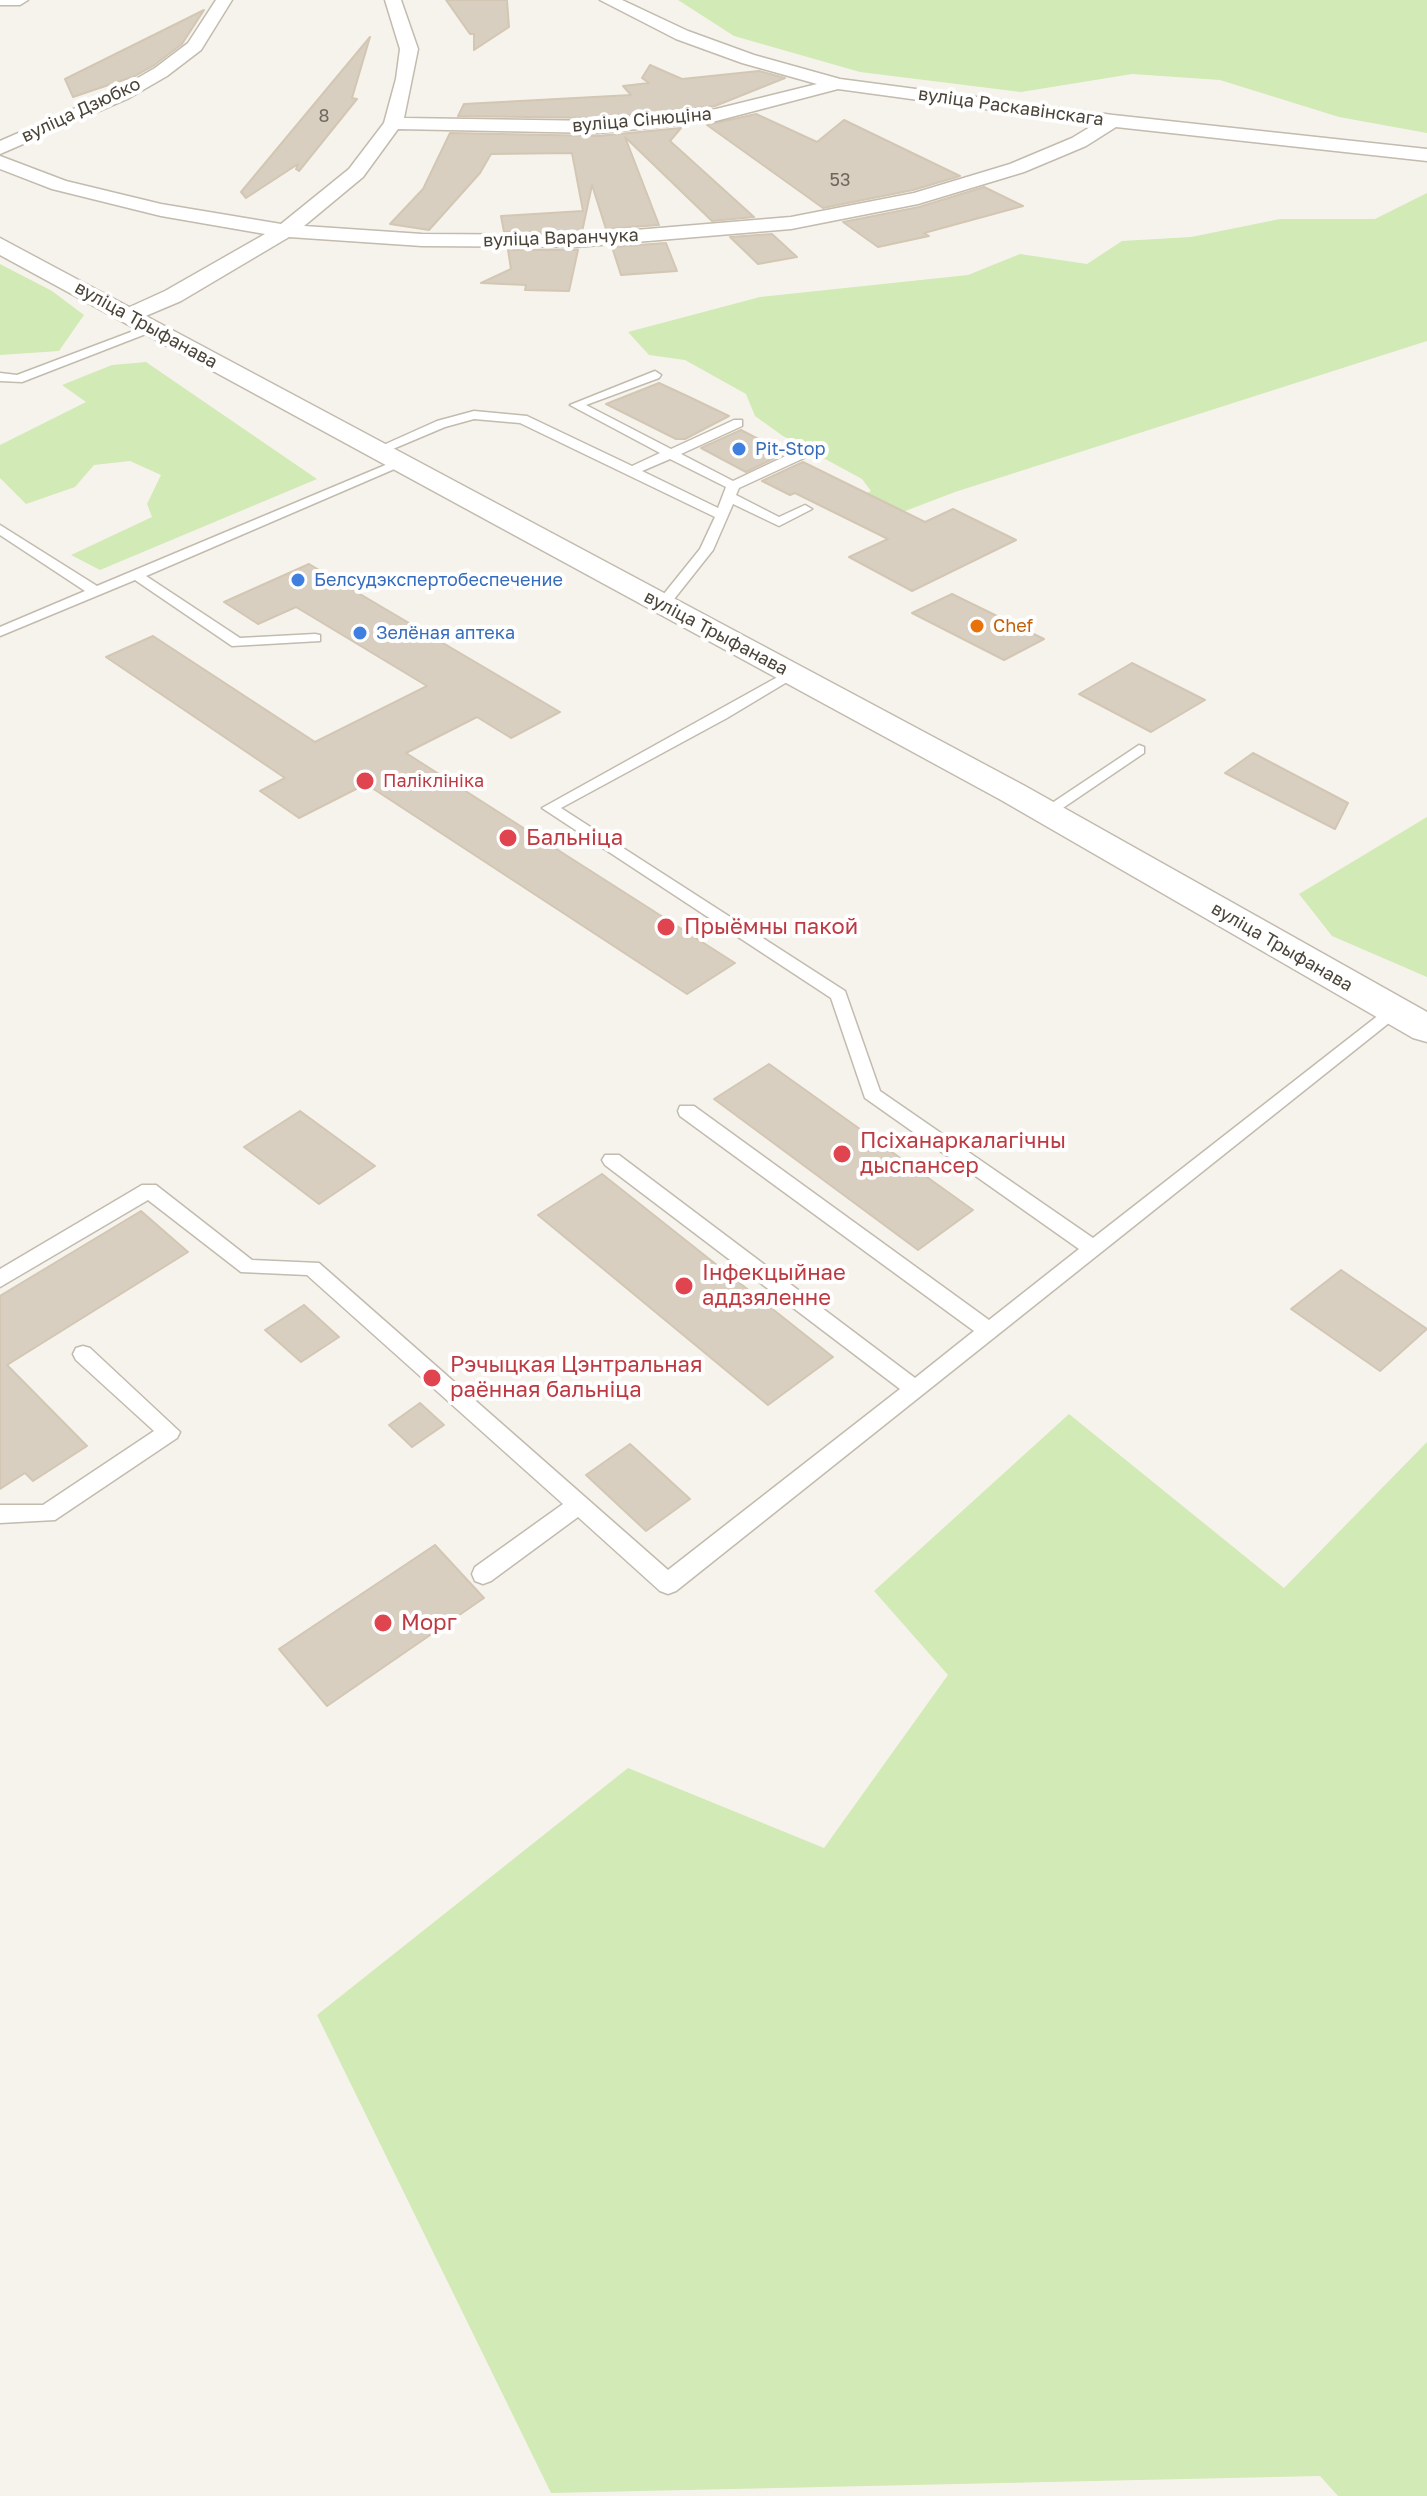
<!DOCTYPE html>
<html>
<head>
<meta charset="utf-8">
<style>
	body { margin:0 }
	canvas { display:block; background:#f6f3ec }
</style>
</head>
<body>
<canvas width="1427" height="2496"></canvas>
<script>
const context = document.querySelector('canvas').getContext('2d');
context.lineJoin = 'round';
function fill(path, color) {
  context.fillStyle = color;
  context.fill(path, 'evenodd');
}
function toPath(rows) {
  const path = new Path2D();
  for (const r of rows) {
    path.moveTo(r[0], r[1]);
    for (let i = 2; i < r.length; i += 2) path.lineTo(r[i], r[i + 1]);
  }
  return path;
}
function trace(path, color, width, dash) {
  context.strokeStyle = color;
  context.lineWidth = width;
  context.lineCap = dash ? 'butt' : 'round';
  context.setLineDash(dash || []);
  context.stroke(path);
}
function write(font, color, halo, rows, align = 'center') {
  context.font = font + ' "Golos Text",sans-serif';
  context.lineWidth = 8;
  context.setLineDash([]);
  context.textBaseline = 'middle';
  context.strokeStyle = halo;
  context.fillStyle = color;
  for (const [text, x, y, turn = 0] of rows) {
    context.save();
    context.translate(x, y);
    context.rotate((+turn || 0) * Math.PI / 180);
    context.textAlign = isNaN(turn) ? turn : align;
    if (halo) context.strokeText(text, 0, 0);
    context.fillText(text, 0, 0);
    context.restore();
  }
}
fill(toPath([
	[678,0,1427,0,1427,133,1339,117,1220,80,1132,74,1021,92,860,72,734,36],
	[1427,193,1427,341,955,492,866,526,841,506,871,491,862,479,783,436,755,416,746,394,685,360,649,355,628,332,760,297,968,275,1020,254,1087,264,1122,241,1191,237,1280,219,1375,219],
	[0,264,52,291,84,315,59,351,0,355],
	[146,362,317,479,100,570,71,555,152,517,147,504,161,475,130,461,94,465,75,487,26,504,0,478,0,445,86,402,62,385,112,365],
	[1427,817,1427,977,1332,936,1299,894],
	[1069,1414,1284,1588,1427,1442,1427,2496,1338,2496,1320,2476,551,2493,317,2015,628,1768,824,1848,948,1675,874,1591]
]), '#d2eab5');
const building = toPath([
	[446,0,507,0,509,27,474,50,474,34,470,34,446,0],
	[204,10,182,44,153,66,135,76,73,97,65,79,204,10],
	[370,37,352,98,357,99,299,171,296,169,298,164,246,198,241,192,370,37],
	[650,65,682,79,759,71,785,78,715,106,598,118,458,116,464,104,631,95,623,86,649,83,642,78,650,65],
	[756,114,817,142,844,120,960,176,913,190,823,208,707,125,756,114],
	[681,128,670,141,754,217,712,221,625,137,659,225,606,229,592,185,582,232,504,232,501,216,583,211,572,153,491,154,480,173,429,230,390,224,423,189,450,133,598,136,681,128],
	[984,187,1023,206,924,233,929,236,878,247,843,222,919,207,984,187],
	[772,234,797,257,758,264,730,237,772,234],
	[666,243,677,271,621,275,612,247,666,243],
	[508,250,578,250,569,291,525,290,526,285,481,283,511,269,508,250],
	[659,383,685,395,729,416,685,439,676,439,606,404,659,383],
	[741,430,785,453,746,472,701,448,741,430],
	[803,462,925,522,953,509,1016,540,912,591,849,557,888,539,795,493,790,495,762,481,803,462],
	[309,564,560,712,511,738,477,717,406,753,735,963,687,994,366,784,299,818,260,791,285,778,106,657,153,636,315,742,427,686,296,607,258,624,224,602,309,564],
	[952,594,1044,639,1004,660,912,613,952,594],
	[1132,663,1205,700,1151,732,1079,694,1132,663],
	[1253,753,1348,803,1335,829,1225,773,1253,753],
	[769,1064,973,1210,918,1250,714,1099,769,1064],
	[300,1111,375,1166,319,1204,244,1147,300,1111],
	[602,1174,833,1357,768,1405,538,1215,602,1174],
	[141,1211,188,1252,7,1365,87,1446,33,1481,25,1473,0,1489,0,1296,141,1211],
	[1341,1270,1427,1329,1380,1371,1291,1309,1341,1270],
	[304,1305,339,1337,301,1362,265,1330,304,1305],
	[420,1403,444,1425,412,1447,389,1425,420,1403],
	[630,1444,690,1499,646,1531,586,1475,630,1444],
	[435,1545,484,1598,327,1706,279,1649,435,1545]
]);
fill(building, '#d8cfc1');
trace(building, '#d3c7b4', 2);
const service = toPath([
	[152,324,158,328,156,330,22,382,0,381,0,373,17,375,152,324],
	[655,371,661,375,659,378,586,405,671,449,734,420,742,420,742,426,681,454,733,481,794,452,804,452,804,458,739,488,736,495,779,517,805,505,812,509,779,526,733,504,713,550,667,608,662,609,655,605,700,549,715,517,520,423,474,419,445,427,381,454,370,451,437,421,474,411,527,416,632,466,660,453,570,405,655,371],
	[670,459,726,487,718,508,642,471,670,459],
	[395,461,406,464,146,576,240,638,315,634,320,635,320,641,232,646,135,580,0,636,0,627,85,591,0,535,0,525,97,586,395,461],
	[792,669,797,670,797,676,727,718,561,808,845,991,880,1091,1093,1238,1389,1007,1401,1007,1404,1011,676,1591,668,1594,660,1591,578,1517,491,1581,483,1584,475,1581,472,1574,475,1567,563,1504,307,1275,241,1272,148,1200,0,1287,0,1269,142,1185,156,1185,252,1260,319,1263,668,1570,900,1389,605,1165,602,1160,605,1155,619,1155,915,1378,974,1331,680,1116,678,1111,680,1106,694,1106,989,1320,1079,1249,865,1098,831,998,542,808,792,669],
	[1139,745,1144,747,1144,753,1051,816,1045,818,1037,813,1139,745],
	[83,1346,90,1348,180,1432,177,1438,55,1520,0,1523,0,1505,43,1505,154,1431,76,1360,73,1354,76,1348,83,1346]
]);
const minor = toPath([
	[0,0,28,0,20,5,0,5,0,0],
	[216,0,232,0,201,50,167,76,129,98,0,154,0,141,117,90,155,68,188,43,216,0],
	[385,0,401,0,418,49,404,118,598,121,716,109,817,84,742,63,676,39,600,0,622,0,688,31,754,55,840,79,1113,115,1427,149,1427,161,1116,127,1086,146,1024,172,918,204,791,229,576,247,422,246,289,237,181,301,129,323,118,316,121,311,165,291,265,234,161,216,52,189,0,169,0,156,66,181,161,204,281,224,349,169,384,123,396,79,400,49,385,0],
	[838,89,1095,124,1072,138,1010,164,914,193,791,217,576,235,422,234,304,226,363,177,398,129,598,133,716,121,838,89]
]);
const tertiary = toPath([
	[0,238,1025,786,1427,1012,1427,1042,1413,1038,1001,800,0,255,0,238]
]);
trace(service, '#c2bbae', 3);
trace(minor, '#c2bbae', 3);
trace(tertiary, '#c2bbae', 3);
fill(service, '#fff');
fill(minor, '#fff');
fill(tertiary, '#fff');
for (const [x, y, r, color] of [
	[739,449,8,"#3f7fe0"],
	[298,580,8,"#3f7fe0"],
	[977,626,8,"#e8710a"],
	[360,633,8,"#3f7fe0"],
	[365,781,10,"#e0444e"],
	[508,838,10,"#e0444e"],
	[666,927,10,"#e0444e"],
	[842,1154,10,"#e0444e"],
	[684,1286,10,"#e0444e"],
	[432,1378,10,"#e0444e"],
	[383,1623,10,"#e0444e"]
]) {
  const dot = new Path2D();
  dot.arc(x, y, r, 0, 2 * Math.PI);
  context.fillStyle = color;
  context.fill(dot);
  trace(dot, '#fff', 3);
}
write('18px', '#4b4439', '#fff', [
	["вуліца Раскавінскага",1011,107,8],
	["вуліца Дзюбко",81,110,-25],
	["вуліца Сінюціна",642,120,-5],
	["вуліца Варанчука",561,238,-2],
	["вуліца Трыфанава",146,325,29],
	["вуліца Трыфанава",716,633,28],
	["вуліца Трыфанава",1282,947,30]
]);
write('18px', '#6e675b', null, [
	["8",324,116],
	["53",840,180]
]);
write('18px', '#366cbe', '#fff', [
	["Pit-Stop",755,449],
	["Белсудэкспертобеспечение",314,580],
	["Зелёная аптека",376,633]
], 'left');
write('18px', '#c56008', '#fff', [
	["Chef",993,626]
], 'left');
write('18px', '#be3a42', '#fff', [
	["Паліклініка",383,781]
], 'left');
write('22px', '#be3a42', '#fff', [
	["Бальніца",526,838],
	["Прыёмны пакой",684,927],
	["Псіханаркалагічны",860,1141],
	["дыспансер",860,1166],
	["Інфекцыйнае",702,1273],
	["аддзяленне",702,1298],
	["Рэчыцкая Цэнтральная",450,1365],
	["раённая бальніца",450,1390],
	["Морг",401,1623]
], 'left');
</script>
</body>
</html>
